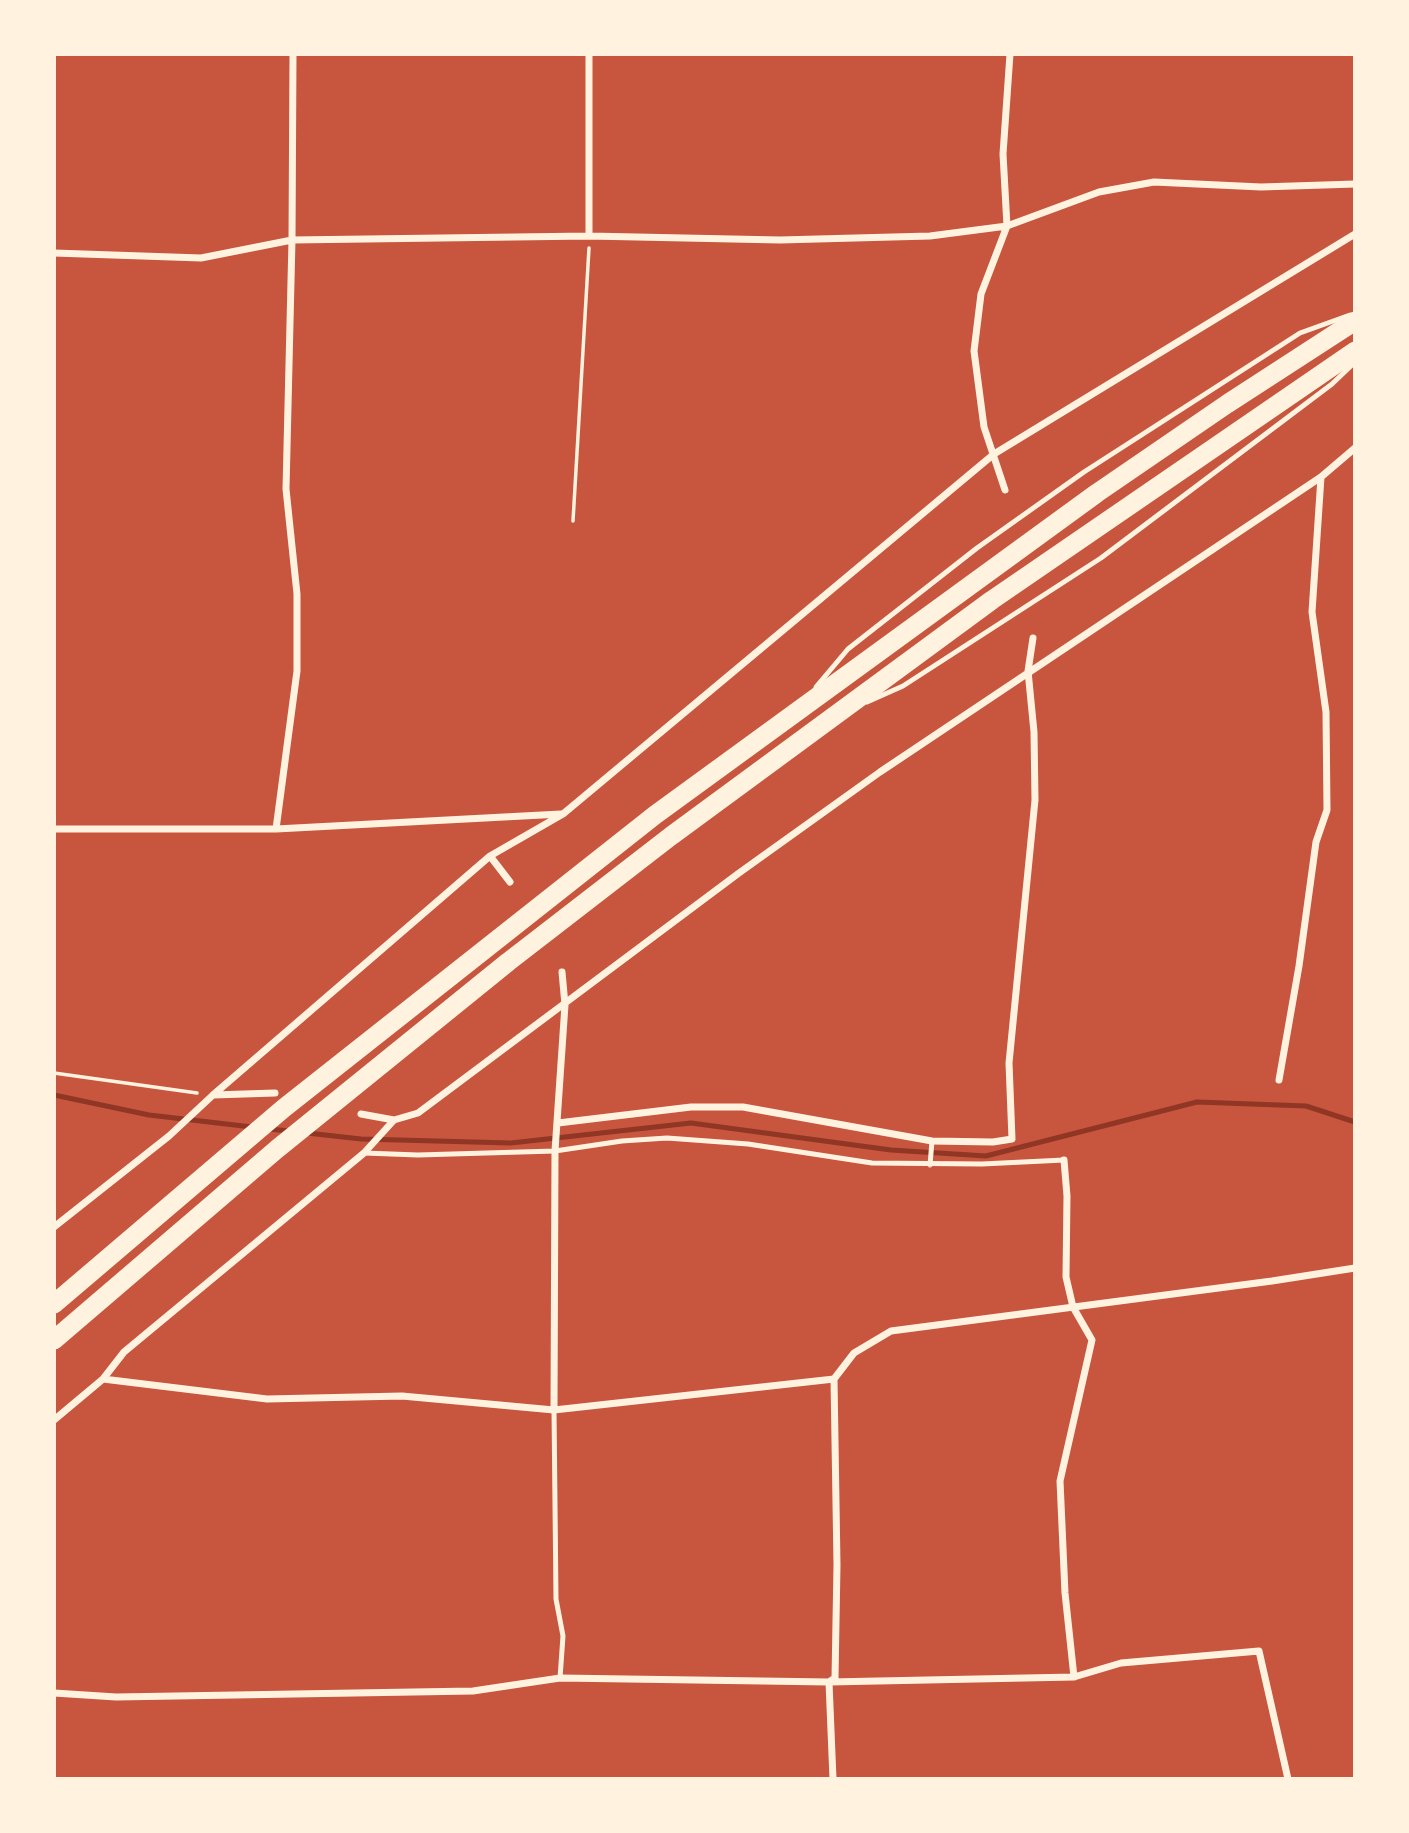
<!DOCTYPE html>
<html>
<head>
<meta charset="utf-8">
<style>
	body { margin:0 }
	#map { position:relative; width:1409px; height:1833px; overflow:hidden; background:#c8553d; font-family:"DM Sans",sans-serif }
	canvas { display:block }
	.frame { position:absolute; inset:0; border:56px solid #fff3e0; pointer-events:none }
</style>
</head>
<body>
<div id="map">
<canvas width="1409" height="1833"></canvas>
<div class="frame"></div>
</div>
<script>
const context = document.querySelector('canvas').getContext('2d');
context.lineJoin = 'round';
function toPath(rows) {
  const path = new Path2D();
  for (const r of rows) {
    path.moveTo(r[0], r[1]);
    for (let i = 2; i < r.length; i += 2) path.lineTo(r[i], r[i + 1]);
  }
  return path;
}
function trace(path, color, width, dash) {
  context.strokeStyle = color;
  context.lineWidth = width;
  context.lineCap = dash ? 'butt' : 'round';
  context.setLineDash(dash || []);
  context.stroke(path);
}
trace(toPath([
	[54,1095,149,1115,252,1127],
	[268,1129,290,1131],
	[307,1133,361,1139,511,1143,691,1123,891,1150,986,1156,1197,1102,1306,1106,1355,1122]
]), '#8f3625', 5);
trace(toPath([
	[573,521,589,248],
	[54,1073,197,1093]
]), '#fff3e0', 3.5);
trace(toPath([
	[816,687,848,649,977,548,1084,472,1300,333,1350,315],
	[867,702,903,686,1101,558,1332,384,1355,362],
	[364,1153,418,1155,555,1151,622,1141,667,1138,748,1144,872,1163,982,1164,1064,1160],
	[930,1165,932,1141],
	[554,1410,556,1599,563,1636,560,1678]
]), '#fff3e0', 5);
trace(toPath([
	[589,236,589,54],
	[54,253,201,258,292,240,589,236,780,240,930,236,1007,226,1099,192,1154,182,1261,187,1355,184],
	[1005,490,984,427,974,351,981,294,1007,226,1003,154,1010,54],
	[54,829,276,829,561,814],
	[276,829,297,671,297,594,286,489,292,240,293,54],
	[490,856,510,882],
	[1279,1080,1299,966,1316,842,1327,810,1326,712,1312,612,1321,477],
	[213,1095,275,1093],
	[361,1114,394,1120],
	[558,1123,691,1107,743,1107,932,1141,993,1142,1012,1139,1009,1063,1035,800,1034,732,1028,671,1033,638],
	[1064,1160,1067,1196,1066,1277,1073,1307,1092,1340,1060,1481,1065,1593,1074,1677],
	[54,1227,169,1136,213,1095,490,856,563,814,994,454,1355,234],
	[103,1379,267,1399,402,1396,554,1410,834,1379],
	[554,1410,555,1151,565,1005,562,972],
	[54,1420,103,1379,124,1352,364,1153,394,1120,418,1113,739,873,880,772,1321,477,1355,448],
	[54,1693,116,1697,473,1691,560,1678,829,1682,1074,1677,1121,1663,1259,1651,1288,1779],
	[833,1779,829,1682,835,1678,837,1565,834,1379,854,1353,891,1331,1272,1281,1355,1268]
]), '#fff3e0', 7);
trace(toPath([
	[54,1304,284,1108,655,815,1097,493,1227,404,1355,321],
	[54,1340,277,1149,508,962,671,836,992,600,1355,351]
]), '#fff3e0', 19);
</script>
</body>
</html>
